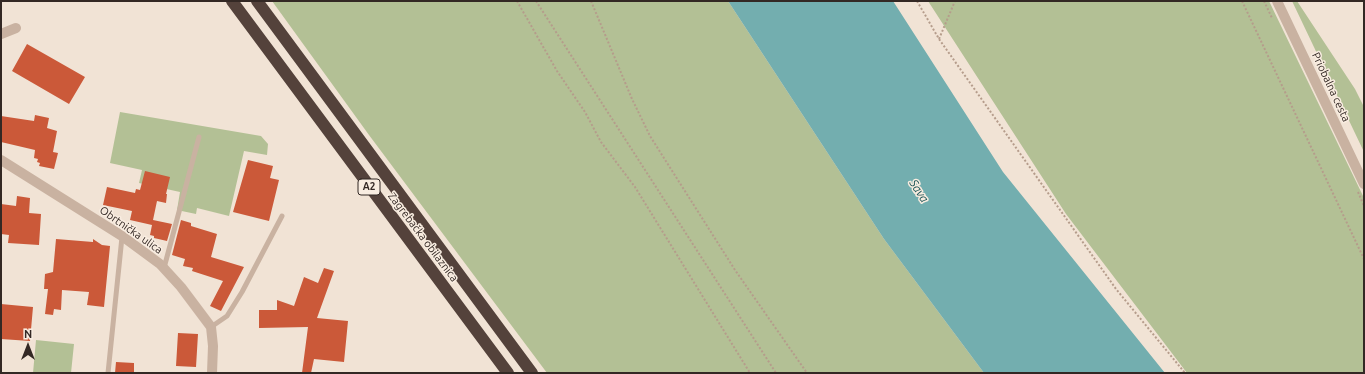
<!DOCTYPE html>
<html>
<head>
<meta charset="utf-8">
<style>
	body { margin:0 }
	#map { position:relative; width:1365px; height:374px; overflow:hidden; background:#f1e3d5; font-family:Ubuntu,sans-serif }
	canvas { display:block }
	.frame { position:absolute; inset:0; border:2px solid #332824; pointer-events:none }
	.north { position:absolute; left:8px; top:326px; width:40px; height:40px; -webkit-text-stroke:3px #f9ede1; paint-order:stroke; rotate:0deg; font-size:11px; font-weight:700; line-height:16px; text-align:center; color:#332824 }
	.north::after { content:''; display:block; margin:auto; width:14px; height:18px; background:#332824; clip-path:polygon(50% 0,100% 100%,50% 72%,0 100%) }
</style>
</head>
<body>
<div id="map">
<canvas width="1365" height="374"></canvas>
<div class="frame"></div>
<div class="north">N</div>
</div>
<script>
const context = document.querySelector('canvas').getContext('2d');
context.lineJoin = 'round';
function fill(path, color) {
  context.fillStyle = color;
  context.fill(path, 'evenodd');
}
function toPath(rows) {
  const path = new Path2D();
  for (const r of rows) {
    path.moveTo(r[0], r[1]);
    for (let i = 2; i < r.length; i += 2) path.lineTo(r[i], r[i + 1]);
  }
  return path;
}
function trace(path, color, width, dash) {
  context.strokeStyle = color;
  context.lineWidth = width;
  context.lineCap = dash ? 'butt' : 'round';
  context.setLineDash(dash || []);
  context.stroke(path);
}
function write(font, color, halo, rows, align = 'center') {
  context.font = font + ' Ubuntu,sans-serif';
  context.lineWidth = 3;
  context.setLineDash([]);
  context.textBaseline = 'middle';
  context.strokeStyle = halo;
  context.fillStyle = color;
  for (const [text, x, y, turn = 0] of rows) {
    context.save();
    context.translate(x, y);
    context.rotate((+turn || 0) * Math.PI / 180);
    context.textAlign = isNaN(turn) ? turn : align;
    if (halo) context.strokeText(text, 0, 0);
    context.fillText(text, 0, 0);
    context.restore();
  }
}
fill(toPath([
	[272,1,728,1,884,239,984,373,547,373,369,135],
	[928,1,1269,1,1364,198,1364,373,1187,373,1066,214],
	[1292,1,1297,1,1355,89,1364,107,1364,152],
	[120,112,261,136,268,144,267,155,244,151,229,216,197,208,196,214,177,210,180,192,139,183,142,170,110,163],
	[36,340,74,344,71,373,33,373]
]), '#b3c095');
fill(toPath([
	[728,1,893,1,1003,172,1165,373,984,373,884,239]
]), '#73aeaf');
fill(toPath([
	[27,44,85,77,69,104,12,71],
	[35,115,49,118,47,128,57,131,53,152,58,153,54,169,39,166,40,163,37,162,38,159,34,158,35,150,1,142,1,116,34,121],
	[248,160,273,166,270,178,279,180,269,221,233,212],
	[145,171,170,177,166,194,167,194,166,203,157,201,153,220,172,224,167,241,154,238,154,236,150,235,152,225,130,220,132,211,103,205,107,187,135,193,136,189,140,190],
	[17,196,30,198,29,213,41,214,39,245,8,243,9,235,1,234,1,204,16,206],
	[181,220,191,223,191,226,217,234,211,257,244,267,221,311,210,306,223,281,192,271,193,268,183,266,185,259,172,255],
	[56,239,93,242,93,239,102,245,110,246,104,307,87,305,89,292,62,290,61,310,54,309,53,315,45,314,48,289,44,289,45,274,53,272],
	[324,268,334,271,317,318,348,321,344,362,314,359,311,373,302,373,308,327,259,328,259,310,277,310,277,300,294,306,304,277,318,283],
	[1,304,33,307,30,341,1,339],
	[178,333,198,334,196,367,176,366],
	[116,362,134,363,134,373,115,373]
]), '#cb5939');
trace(toPath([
	[517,1,557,71,585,112,601,142,635,187,750,373],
	[536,1,776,373],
	[591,1,632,99,650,136,735,270,807,373],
	[917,1,939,39,1116,289,1185,373],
	[1242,1,1364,259],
	[1264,1,1272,18],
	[939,39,955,1],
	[1358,192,1364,206]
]), '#b59c8b', 2, [2, 2]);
trace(toPath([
	[164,268,199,137],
	[211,327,227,316,242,292,282,216],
	[108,373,122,237]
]), '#c9b2a1', 5);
trace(toPath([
	[1277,1,1364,184],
	[1,34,16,28],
	[1,160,122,236,160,264,181,287,211,327,213,346,212,373]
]), '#c9b2a1', 10);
trace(toPath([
	[232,1,508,373],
	[257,1,532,373]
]), '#54423b', 12);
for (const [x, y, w] of [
	[369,187,22]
]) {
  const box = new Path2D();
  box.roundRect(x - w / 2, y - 8, w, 16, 3);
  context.fillStyle = '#f9ede1';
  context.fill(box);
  trace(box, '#332824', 1);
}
write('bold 10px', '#332824', null, [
	["A2",369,187]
]);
write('11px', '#332824', '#f9ede1', [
	["Priobalna cesta",1331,87,65],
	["Obrtnička ulica",131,230,35],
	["Zagrebačka obilaznica",423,237,53]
]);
write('italic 12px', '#195355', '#f9ede1', [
	["Sava",919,191,57]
]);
</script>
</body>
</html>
